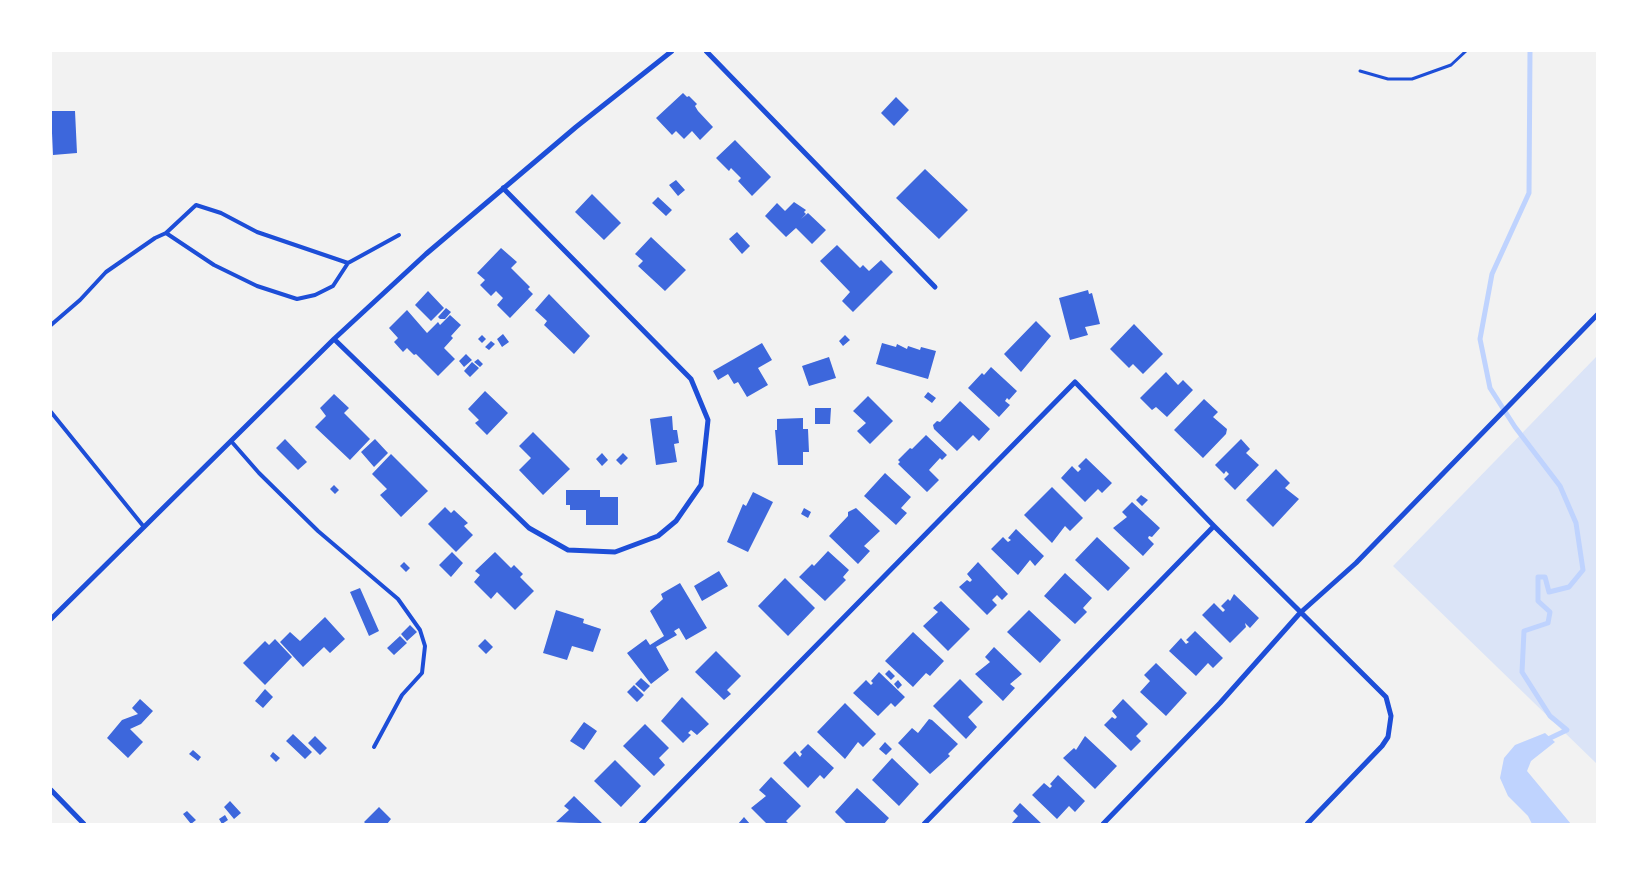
<!DOCTYPE html>
<html>
<head>
<meta charset="utf-8">
<style>
	body { margin:0 }
	#map { position:relative; width:1648px; height:875px; overflow:hidden; background:#f2f2f2; font-family:"PT Sans Narrow",sans-serif }
	canvas { display:block }
	.frame { position:absolute; inset:0; border:52px solid #fff; pointer-events:none }
</style>
</head>
<body>
<div id="map">
<canvas width="1648" height="875"></canvas>
<div class="frame"></div>
</div>
<script>
const context = document.querySelector('canvas').getContext('2d');
context.lineJoin = 'round';
function fill(path, color) {
  context.fillStyle = color;
  context.fill(path, 'evenodd');
}
function toPath(rows) {
  const path = new Path2D();
  for (const r of rows) {
    path.moveTo(r[0], r[1]);
    for (let i = 2; i < r.length; i += 2) path.lineTo(r[i], r[i + 1]);
  }
  return path;
}
function trace(path, color, width, dash) {
  context.strokeStyle = color;
  context.lineWidth = width;
  context.lineCap = dash ? 'butt' : 'round';
  context.setLineDash(dash || []);
  context.stroke(path);
}
fill(toPath([
	[1597,356,1597,764,1393,566]
]), '#dbe4f7');
fill(toPath([
	[1545,733,1555,742,1531,761,1527,771,1571,824,1532,824,1528,816,1508,796,1500,778,1504,758,1515,745]
]), '#bfd3fe');
trace(toPath([
	[1530,51,1529,193,1492,274,1480,339,1490,388,1515,427,1560,486,1576,523,1583,570,1569,587,1549,592,1545,577,1538,577,1538,601,1550,612,1548,623,1524,631,1522,672,1550,716,1567,730,1544,741]
]), '#bfd3fe', 5);
fill(toPath([
	[683,93,687,97,689,96,697,104,695,106,698,111,713,127,700,140,692,131,684,139,676,131,672,135,656,118],
	[896,97,909,110,894,126,881,113],
	[51,111,75,111,77,153,53,155],
	[735,140,771,177,752,196,738,181,741,178,731,168,729,171,716,158],
	[925,169,968,210,939,239,896,198],
	[676,180,685,190,678,196,669,185],
	[592,194,621,223,604,240,575,212],
	[658,197,672,210,666,216,652,203],
	[794,202,806,210,804,212,806,214,801,219,808,213,826,230,812,244,796,228,786,237,765,216,777,203,785,211],
	[737,232,750,246,742,254,729,239],
	[651,237,686,270,665,291,638,266,643,261,635,254],
	[837,245,860,268,863,265,869,271,881,260,893,272,853,312,842,301,850,292,820,261],
	[501,248,517,262,511,268,530,287,528,289,533,294,510,318,497,305,503,298,496,291,491,296,480,285,485,280,477,273],
	[1088,290,1089,294,1092,293,1100,324,1085,327,1088,335,1070,340,1059,298],
	[428,291,444,308,431,321,415,305],
	[549,294,590,336,574,354,544,325,547,321,535,310],
	[446,308,451,312,445,319,440,319,438,317],
	[407,310,427,333,438,322,440,325,450,315,461,325,451,336,453,338,444,348,455,359,438,376,416,354,414,355,407,348,403,352,394,342,398,338,389,328],
	[1036,321,1051,336,1021,372,1004,354],
	[1134,324,1163,354,1143,374,1133,364,1129,368,1110,349],
	[503,334,509,342,502,347,497,339],
	[482,335,486,339,482,343,478,339],
	[845,335,850,340,843,346,839,341],
	[491,341,495,344,489,350,485,347],
	[762,343,772,360,758,368,768,385,747,397,738,382,734,384,728,374,718,380,713,371],
	[882,343,896,347,897,344,907,349,908,346,920,350,921,347,936,351,928,379,876,364],
	[466,354,472,360,464,367,459,361],
	[829,357,836,378,809,386,802,366],
	[478,359,483,364,480,367,474,362],
	[472,362,479,368,470,377,464,371],
	[991,367,1017,391,1009,400,1007,398,1005,401,1010,405,999,417,968,388,982,373,984,375],
	[1166,372,1178,385,1183,380,1193,390,1167,417,1156,407,1152,410,1140,398],
	[485,391,508,413,487,435,475,423,479,420,468,409],
	[928,392,936,398,932,403,924,397],
	[334,394,349,408,344,413,370,439,350,460,315,427,326,416,320,408],
	[868,396,893,421,870,444,857,431,866,423,853,411],
	[1204,399,1218,412,1213,417,1227,429,1226,434,1203,458,1174,430],
	[960,401,990,429,979,441,973,435,957,451,934,429,933,425,937,421,940,422],
	[815,408,831,408,830,424,815,424],
	[672,416,673,430,677,430,679,443,674,444,677,462,656,465,650,419],
	[803,418,803,429,808,429,809,452,803,452,803,465,778,465,775,430,777,430,777,419],
	[533,432,570,469,543,495,519,470,531,458,519,446],
	[926,435,947,455,942,460,940,458,929,470,939,480,927,492,898,464,900,462,898,460,910,448,912,449],
	[285,439,307,462,298,470,276,448],
	[375,439,388,453,374,467,361,452],
	[1241,439,1250,449,1246,453,1259,465,1235,490,1224,479,1229,474,1226,471,1224,474,1215,465],
	[602,453,608,460,602,466,596,459],
	[623,453,628,458,621,465,616,460],
	[391,454,428,491,401,517,380,495,387,489,372,474],
	[1086,458,1112,483,1102,493,1098,489,1085,502,1061,478,1072,466,1078,472,1081,469,1078,466],
	[1276,469,1290,483,1285,488,1299,499,1273,527,1246,500],
	[885,473,911,497,901,508,907,513,896,525,864,496],
	[334,485,339,490,335,494,330,489],
	[1052,487,1083,518,1070,531,1065,526,1052,543,1024,515],
	[566,490,600,490,600,497,618,497,618,525,586,525,586,510,570,510,570,505,566,505],
	[753,492,773,502,748,552,727,542,743,504,746,506],
	[1141,495,1148,500,1142,506,1136,500],
	[1132,502,1160,528,1152,537,1149,536,1148,538,1154,544,1143,556,1113,528,1127,517,1122,512],
	[445,507,451,513,454,510,468,523,464,526,473,535,456,552,428,524],
	[804,508,811,512,808,518,801,514],
	[856,508,880,531,864,546,870,551,858,564,829,536,848,516,848,512],
	[1016,529,1044,556,1035,566,1030,560,1018,575,991,549,1003,537,1008,542,1011,540,1008,538],
	[1097,537,1130,568,1108,591,1075,560],
	[828,551,849,570,843,577,846,580,825,601,799,577,812,564,814,566],
	[452,552,463,563,451,577,439,565],
	[495,552,511,568,514,565,523,574,520,577,534,591,515,610,497,592,491,599,474,582,480,575,475,571],
	[404,562,410,568,406,572,400,566],
	[978,562,1008,594,1002,600,997,595,992,600,997,605,987,615,959,587,967,580,970,582,972,580,967,574],
	[719,571,728,586,702,601,694,586],
	[1065,573,1092,598,1083,608,1087,612,1075,624,1044,596],
	[785,578,815,608,788,636,758,606],
	[680,583,707,628,686,640,679,628,674,631,677,635,656,647,669,670,651,684,627,653,646,639,650,645,664,636,650,611,663,599,661,594],
	[360,588,379,631,369,636,350,592],
	[1234,594,1259,618,1250,628,1245,623,1246,627,1230,643,1202,615,1214,603,1223,612,1225,610,1221,606,1228,599,1230,601],
	[941,601,970,629,948,651,923,626,938,612,933,608],
	[556,610,584,619,583,623,601,629,593,652,572,646,567,660,543,653],
	[1029,610,1061,640,1040,663,1007,632],
	[325,617,345,639,330,653,324,647,303,667,280,642,290,632,300,641],
	[410,625,417,632,407,641,401,634],
	[1195,631,1223,658,1213,668,1208,663,1196,676,1169,651,1181,638,1186,644,1189,642,1186,640],
	[913,632,944,661,930,676,926,673,913,687,885,661],
	[400,636,407,643,394,655,387,648],
	[275,639,292,657,265,685,243,663,265,641,269,645],
	[485,639,493,647,486,654,478,646],
	[994,647,1022,674,1010,684,1015,688,1003,701,975,674,990,662,985,657],
	[716,651,741,676,727,690,731,694,724,700,695,672],
	[1156,663,1187,693,1166,716,1140,692,1150,681,1144,675],
	[889,670,895,676,891,680,885,674],
	[879,672,905,697,895,707,891,703,878,716,853,693,866,680,871,685,873,683,871,681],
	[641,678,650,686,644,692,635,684],
	[960,679,983,702,968,717,977,727,966,739,933,706],
	[898,680,902,685,898,689,894,684],
	[634,685,644,695,637,702,627,692],
	[265,689,273,697,263,708,255,701],
	[682,697,709,724,697,735,691,730,688,733,691,735,683,743,661,721],
	[140,699,153,711,141,724,130,729,143,742,128,758,107,738,122,720,138,714,132,708],
	[1123,699,1148,724,1136,736,1141,741,1131,751,1104,725,1112,717,1115,719,1117,717,1112,711],
	[845,703,876,734,863,747,858,742,845,759,817,732],
	[929,719,932,720,958,744,948,754,950,756,930,774,898,743,912,728,918,733],
	[584,722,597,731,584,750,570,741],
	[645,724,669,748,659,758,665,765,654,776,623,746],
	[293,734,312,752,305,759,286,741],
	[315,736,327,748,320,755,308,743],
	[1085,736,1117,766,1095,789,1063,758,1074,748,1076,750],
	[885,742,892,749,886,755,879,749],
	[808,744,834,768,824,779,820,775,808,788,783,763,795,751,800,757,802,754,800,752],
	[193,750,201,757,198,761,189,754],
	[273,752,280,758,276,762,270,756],
	[892,758,919,784,899,806,872,780],
	[615,760,641,786,621,807,594,781],
	[1058,775,1085,801,1075,812,1069,806,1057,819,1032,795,1044,783,1050,788,1052,786,1050,784],
	[771,777,801,806,786,821,789,824,767,824,751,808,766,796,759,790],
	[857,788,889,818,884,824,847,824,835,812],
	[574,796,603,824,556,822,569,810,564,806],
	[230,801,241,813,234,819,224,807],
	[1020,803,1042,824,1011,824,1018,816,1013,811],
	[379,807,391,819,387,824,366,824,364,822],
	[187,811,196,820,191,824,183,814],
	[225,815,228,820,222,824,219,819],
	[744,817,750,824,738,824]
]), '#3d67dc');
trace(toPath([
	[1360,71,1388,79,1412,79,1451,65,1466,51]
]), '#1d4ed8', 3);
trace(toPath([
	[166,233,196,205,221,213,257,232,348,263],
	[51,325,80,300,106,272,155,238,166,233,214,265,257,286,297,299,315,295,333,286,348,263,399,235],
	[51,412,144,527],
	[231,441,259,473,318,531,398,599,420,630,425,646,422,673,402,695,374,747]
]), '#1d4ed8', 4);
trace(toPath([
	[706,51,935,287],
	[334,339,529,528,568,550,615,552,658,536,676,521,701,485,708,420,691,379,503,188],
	[51,619,334,339,426,254,576,127,672,51],
	[51,790,84,824],
	[641,824,1075,382,1214,526,1386,697,1391,716,1388,737,1382,746,1307,824],
	[924,824,1214,526],
	[1103,824,1220,703,1300,613,1356,563,1597,315]
]), '#1d4ed8', 5);
</script>
</body>
</html>
